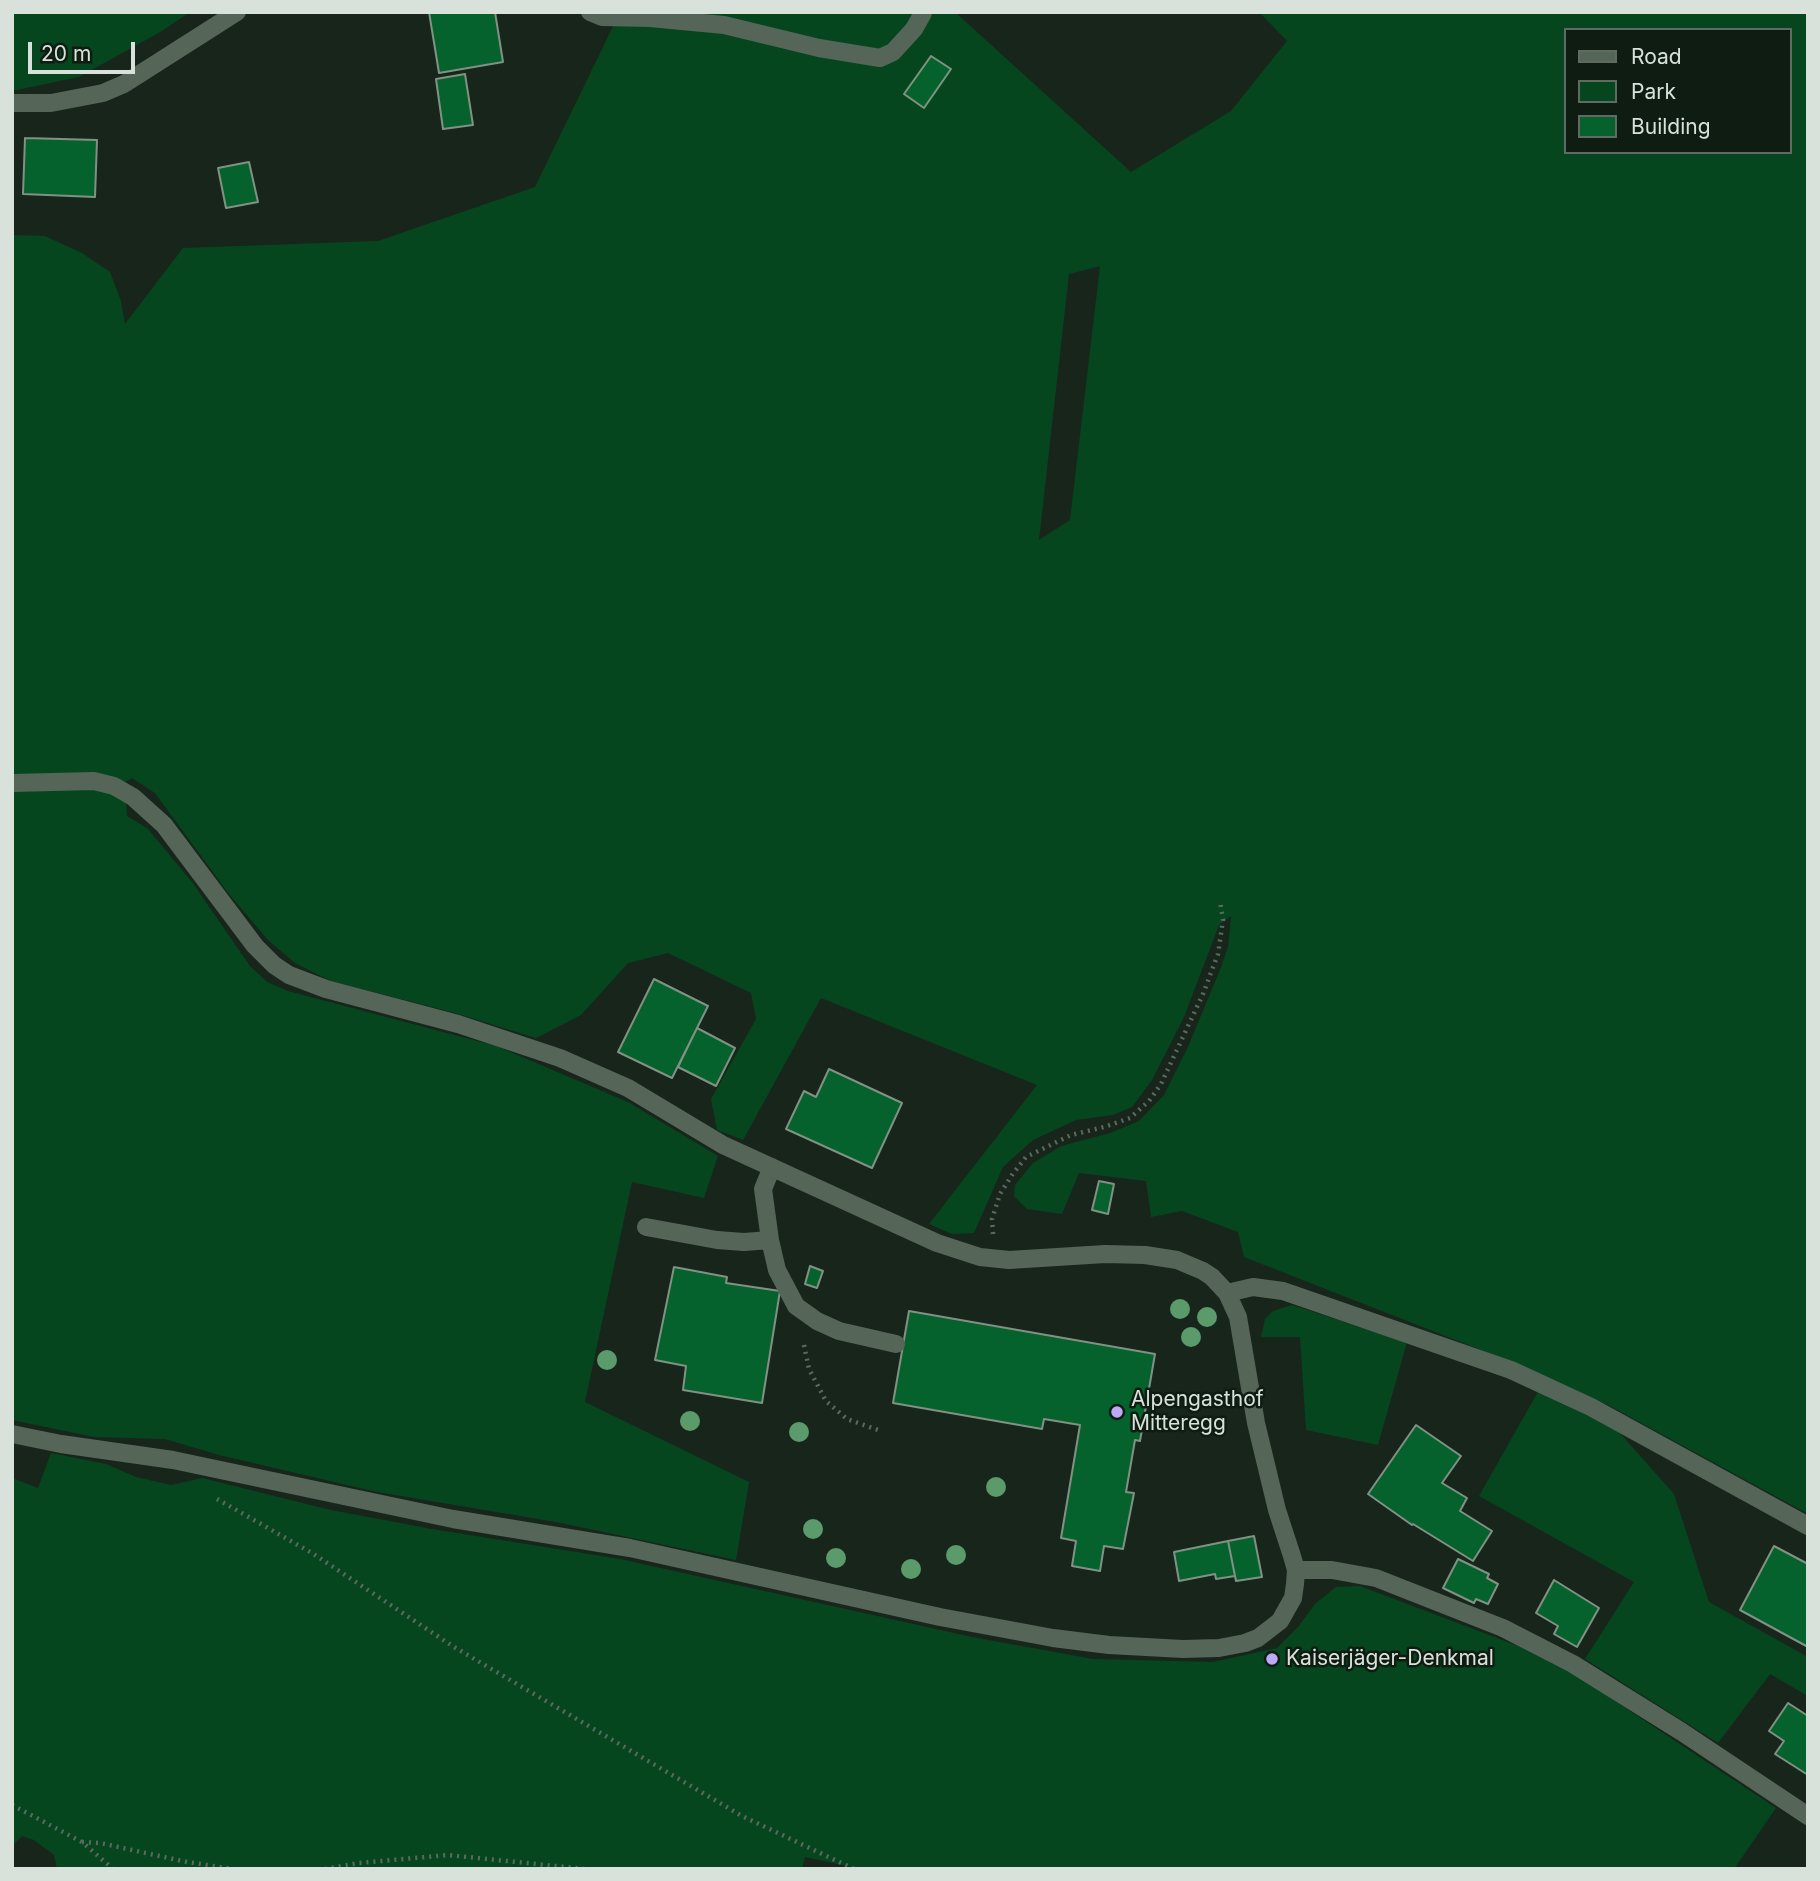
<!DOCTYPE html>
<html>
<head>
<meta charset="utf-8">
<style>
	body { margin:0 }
	#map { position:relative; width:1820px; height:1881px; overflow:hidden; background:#18251b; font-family:Inter,sans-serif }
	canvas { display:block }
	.frame { position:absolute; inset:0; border:14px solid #d8e1da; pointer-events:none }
	.legend { position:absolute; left:1564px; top:28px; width:228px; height:126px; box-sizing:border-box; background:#0e1c11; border:2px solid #5f6b61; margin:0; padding:9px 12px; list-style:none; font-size:21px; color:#d8e1da }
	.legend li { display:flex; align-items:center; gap:14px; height:35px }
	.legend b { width:35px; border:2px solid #5f6b61 }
	.scale { position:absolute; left:28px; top:42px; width:107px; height:32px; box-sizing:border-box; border:4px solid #d8e1da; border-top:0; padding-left:9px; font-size:21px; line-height:24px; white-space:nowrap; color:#d8e1da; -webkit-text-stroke:5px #0e1c11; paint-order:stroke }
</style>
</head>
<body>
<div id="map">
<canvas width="1820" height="1881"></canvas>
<div class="frame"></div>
<ul class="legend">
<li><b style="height:9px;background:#556558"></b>Road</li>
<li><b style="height:19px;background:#06461f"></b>Park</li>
<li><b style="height:19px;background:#05622c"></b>Building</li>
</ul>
<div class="scale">20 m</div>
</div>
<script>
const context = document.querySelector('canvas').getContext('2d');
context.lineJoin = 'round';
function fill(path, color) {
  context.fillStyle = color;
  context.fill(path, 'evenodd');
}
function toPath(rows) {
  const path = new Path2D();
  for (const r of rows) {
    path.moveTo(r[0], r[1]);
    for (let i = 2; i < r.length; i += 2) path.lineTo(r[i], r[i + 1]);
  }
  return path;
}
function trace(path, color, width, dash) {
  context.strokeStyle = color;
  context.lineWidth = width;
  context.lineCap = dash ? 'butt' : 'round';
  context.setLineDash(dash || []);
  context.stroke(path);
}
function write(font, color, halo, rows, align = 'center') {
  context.font = font + ' Inter,sans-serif';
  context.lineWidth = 5;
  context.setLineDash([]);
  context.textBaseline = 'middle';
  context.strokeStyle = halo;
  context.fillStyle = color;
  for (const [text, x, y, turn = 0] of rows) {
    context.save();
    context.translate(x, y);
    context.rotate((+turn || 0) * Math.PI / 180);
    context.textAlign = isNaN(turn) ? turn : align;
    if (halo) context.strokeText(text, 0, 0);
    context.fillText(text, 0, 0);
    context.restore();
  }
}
fill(toPath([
	[12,12,190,12,162,31,79,77,17,90,12,90],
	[620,12,955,12,1131,172,1231,111,1287,41,1259,12,1808,12,1808,1514,1610,1406,1517,1364,1244,1257,1238,1232,1182,1211,1151,1217,1146,1181,1079,1173,1062,1214,1027,1209,1014,1196,1015,1185,1033,1163,1061,1146,1110,1133,1139,1121,1164,1095,1187,1049,1220,970,1228,947,1231,916,1219,925,1184,1017,1152,1080,1132,1107,1113,1115,1076,1120,1033,1140,1003,1167,974,1233,952,1234,929,1224,1037,1085,821,998,743,1140,717,1130,711,1099,756,1019,751,993,668,953,628,963,581,1015,536,1038,455,1013,331,981,295,963,268,940,229,894,155,793,132,778,125,782,127,816,148,829,192,882,250,966,267,982,288,991,496,1046,628,1102,718,1156,704,1198,632,1182,585,1402,749,1482,736,1560,556,1522,377,1492,219,1455,165,1439,94,1437,12,1420,12,235,45,236,82,253,110,272,121,301,125,324,183,248,378,241,535,187],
	[1566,30,1790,30,1790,152,1566,152],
	[1100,266,1070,520,1039,540,1069,274],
	[1292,1305,1407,1342,1378,1445,1306,1430,1300,1337,1261,1337,1265,1319,1273,1311],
	[1539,1390,1618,1431,1674,1494,1709,1602,1808,1657,1808,1696,1770,1674,1718,1743,1585,1659,1634,1582,1479,1496],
	[51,1453,106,1464,136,1477,171,1485,202,1478,331,1510,432,1529,620,1559,972,1637,1093,1659,1213,1662,1277,1648,1298,1627,1315,1604,1336,1587,1360,1586,1518,1646,1579,1677,1776,1808,1734,1869,861,1869,805,1857,802,1869,57,1869,54,1855,34,1840,22,1836,12,1846,12,1478,38,1488]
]), '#06461f');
const building = toPath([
	[429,12,495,12,503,62,439,73,429,12],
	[931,56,951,69,924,108,904,94,931,56],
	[465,74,473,125,443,129,436,79,465,74],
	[25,138,97,140,95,197,23,194,25,138],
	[249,162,258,202,226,208,218,168,249,162],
	[654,979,708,1006,672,1078,618,1052,654,979],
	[697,1028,735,1048,716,1086,678,1067,697,1028],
	[829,1069,902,1103,872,1168,786,1129,804,1091,816,1097,829,1069],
	[1099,1181,1114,1184,1108,1214,1092,1210,1099,1181],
	[810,1266,823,1271,817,1288,805,1284,810,1266],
	[674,1267,727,1277,726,1283,780,1291,762,1403,683,1390,686,1366,655,1360,674,1267],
	[909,1311,1155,1354,1140,1441,1135,1440,1126,1492,1134,1493,1123,1549,1104,1546,1100,1571,1072,1566,1076,1541,1061,1538,1080,1425,1044,1419,1042,1429,893,1403,909,1311],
	[1416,1425,1461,1456,1442,1483,1467,1498,1460,1511,1492,1531,1473,1561,1413,1524,1412,1525,1368,1494,1416,1425],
	[1254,1536,1262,1577,1236,1581,1228,1541,1254,1536],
	[1228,1541,1235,1576,1216,1579,1215,1574,1179,1581,1174,1552,1228,1541],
	[1774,1546,1808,1564,1808,1647,1740,1610,1774,1546],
	[1458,1559,1489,1574,1487,1578,1498,1584,1488,1604,1476,1599,1474,1603,1443,1588,1458,1559],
	[1554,1580,1599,1608,1577,1647,1554,1634,1558,1626,1536,1613,1554,1580],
	[1788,1703,1808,1716,1808,1775,1775,1754,1784,1741,1769,1731,1788,1703]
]);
fill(building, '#05622c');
trace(building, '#819184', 2);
trace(toPath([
	[993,1234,992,1219,1000,1194,1012,1175,1026,1157,1071,1135,1104,1127,1130,1118,1149,1101,1161,1084,1203,994,1218,954,1223,920,1220,901],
	[804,1345,809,1369,826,1401,847,1419,878,1430],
	[217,1499,312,1553,454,1647,742,1816,854,1869],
	[12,1805,82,1842,113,1869],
	[82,1842,100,1843,187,1862,233,1869],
	[325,1869,359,1863,448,1855,585,1869]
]), '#5d6960', 4.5, [2, 5]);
trace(toPath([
	[590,12,602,17,650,18,724,25,819,48,880,58,893,52,914,29,923,13],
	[12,103,51,103,103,93,124,84,237,12],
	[12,783,94,781,114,786,133,797,164,825,255,946,274,965,289,975,326,989,458,1024,560,1058,628,1088,723,1145,937,1243,980,1257,1009,1260,1105,1254,1145,1255,1177,1260,1203,1271,1212,1277,1227,1293,1238,1317,1256,1423,1277,1510,1292,1556,1296,1570,1295,1584,1293,1598,1280,1621,1258,1638,1245,1643,1219,1648,1183,1649,1109,1645,1053,1638,940,1617,630,1548,453,1519,173,1460,61,1444,12,1434],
	[772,1167,763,1189,770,1240,777,1270,796,1306,817,1321,839,1331,896,1344],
	[646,1227,717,1240,744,1242,770,1240],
	[1227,1293,1253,1287,1283,1291,1511,1370,1591,1407,1808,1526],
	[1296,1570,1332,1570,1376,1578,1503,1628,1573,1664,1682,1732,1808,1816]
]), '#556558', 18);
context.fillStyle = '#5b9a6a';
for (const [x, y] of [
	[1180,1309],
	[1207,1317],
	[1191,1337],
	[607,1360],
	[690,1421],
	[799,1432],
	[996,1487],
	[813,1529],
	[956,1555],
	[836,1558],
	[911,1569]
]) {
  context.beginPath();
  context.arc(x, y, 10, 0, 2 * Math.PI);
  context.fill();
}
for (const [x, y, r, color] of [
	[1117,1412,7,"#bda9f5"],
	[1272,1659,7,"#bda9f5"]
]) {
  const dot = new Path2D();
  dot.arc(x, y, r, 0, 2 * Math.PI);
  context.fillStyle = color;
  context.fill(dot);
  trace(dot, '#0e1c11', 2.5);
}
write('21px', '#d8e1da', '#0e1c11', [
	["Alpengasthof",1131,1400],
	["Mitteregg",1131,1424],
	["Kaiserjäger-Denkmal",1286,1659]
], 'left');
</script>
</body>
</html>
